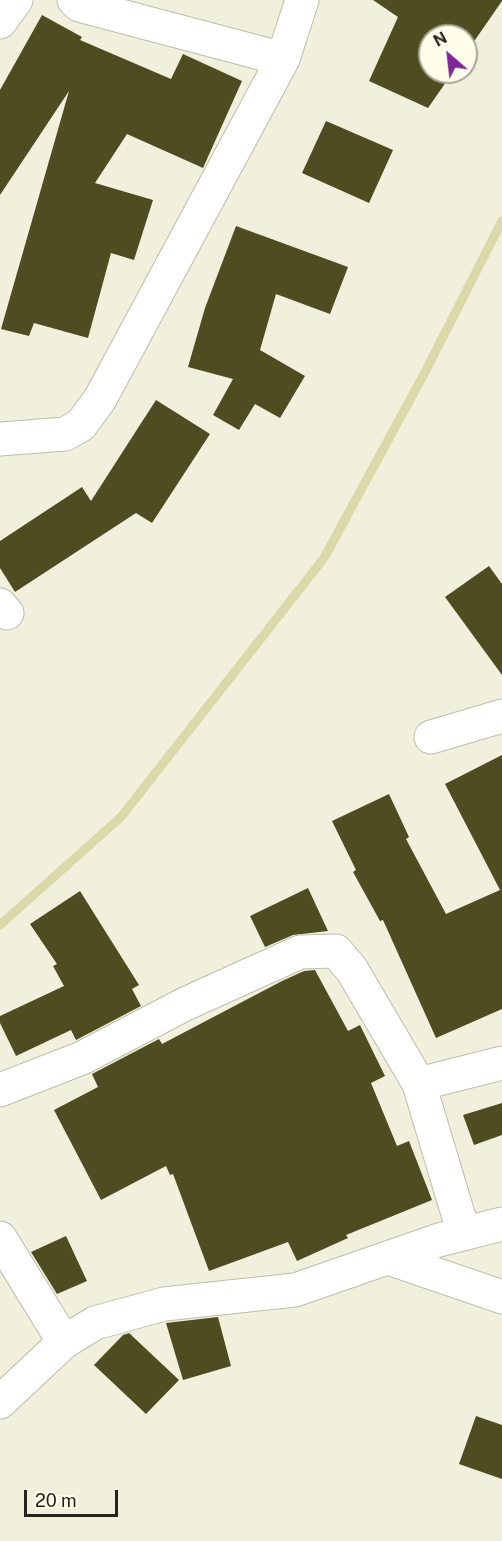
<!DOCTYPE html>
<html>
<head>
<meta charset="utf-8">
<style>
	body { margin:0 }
	#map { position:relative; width:502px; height:1541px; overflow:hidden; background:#f1f0dd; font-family:"Public Sans",sans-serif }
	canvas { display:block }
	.north { position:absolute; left:418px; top:24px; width:60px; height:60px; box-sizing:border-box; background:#fefeea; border:2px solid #a7a698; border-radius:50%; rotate:332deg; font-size:16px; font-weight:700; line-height:24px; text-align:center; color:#24231c }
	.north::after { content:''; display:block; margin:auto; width:21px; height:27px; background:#7b2797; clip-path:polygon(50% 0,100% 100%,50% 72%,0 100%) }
	.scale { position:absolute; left:24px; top:1490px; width:94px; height:27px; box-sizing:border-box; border:3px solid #24231c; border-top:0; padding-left:8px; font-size:18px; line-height:21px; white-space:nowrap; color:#24231c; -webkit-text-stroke:4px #fefeea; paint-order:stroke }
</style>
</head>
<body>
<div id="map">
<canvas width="502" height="1541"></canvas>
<div class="north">N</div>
<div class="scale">20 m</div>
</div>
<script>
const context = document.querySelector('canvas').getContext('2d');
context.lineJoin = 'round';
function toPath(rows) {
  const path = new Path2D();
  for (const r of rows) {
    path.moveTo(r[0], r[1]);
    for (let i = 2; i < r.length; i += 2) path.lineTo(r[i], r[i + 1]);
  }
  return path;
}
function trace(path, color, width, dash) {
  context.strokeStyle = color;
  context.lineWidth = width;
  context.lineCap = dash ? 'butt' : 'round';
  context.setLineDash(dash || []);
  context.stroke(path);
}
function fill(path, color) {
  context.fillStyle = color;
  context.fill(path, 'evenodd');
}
trace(toPath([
	[0,925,121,817,324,558,424,374,502,221]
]), '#dad9a9', 9);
fill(toPath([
	[373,0,502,0,502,1,466,53,466,36,430,36,430,72,453,72,428,108,369,81,398,17],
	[42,15,82,37,80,40,171,79,183,54,242,81,203,168,127,134,95,183,153,200,134,260,111,253,88,338,34,323,29,336,1,329,69,91,0,195,0,90],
	[326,121,393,150,369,203,302,173],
	[236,226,348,267,330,314,276,294,260,350,305,376,280,418,255,404,239,430,213,415,233,379,188,367,205,308],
	[156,400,210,434,152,523,136,513,15,592,0,568,0,541,82,487,91,501],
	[489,566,502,584,502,675,445,597],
	[502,755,502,1009,436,1038,383,920,380,921,353,872,356,870,332,821,389,794,409,837,406,839,446,914,500,890,445,784],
	[308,888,328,931,293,935,265,947,250,916],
	[80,891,139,985,132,989,141,1006,76,1040,71,1030,16,1056,0,1023,0,1016,64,986,53,966,57,964,30,924],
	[315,970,348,1031,360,1025,385,1076,371,1083,397,1146,409,1141,432,1200,346,1235,348,1238,297,1261,288,1242,209,1271,173,1174,170,1175,166,1166,101,1200,54,1110,98,1087,92,1074,159,1039,162,1044,282,981,304,971],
	[502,1103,502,1135,474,1145,463,1115],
	[66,1236,87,1281,57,1294,31,1252],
	[218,1317,231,1366,183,1380,166,1323],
	[129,1333,179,1380,146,1414,94,1365,123,1335],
	[476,1416,502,1425,502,1479,459,1464]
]), '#4e4c21');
const street = toPath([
	[74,0,79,5,283,59],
	[0,22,16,0],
	[0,439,65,434,81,425,100,399,283,59,302,0],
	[0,605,7,613],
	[431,737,502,716],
	[419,1084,502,1063],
	[0,1090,82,1058,185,1004,300,952,336,951,352,970,419,1084,464,1234],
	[0,1238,64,1342],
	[388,1258,502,1297],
	[0,1402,64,1342,95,1323,164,1304,295,1290,439,1240,502,1224]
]);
trace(street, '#bdbdab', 35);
trace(street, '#fff', 33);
</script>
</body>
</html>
